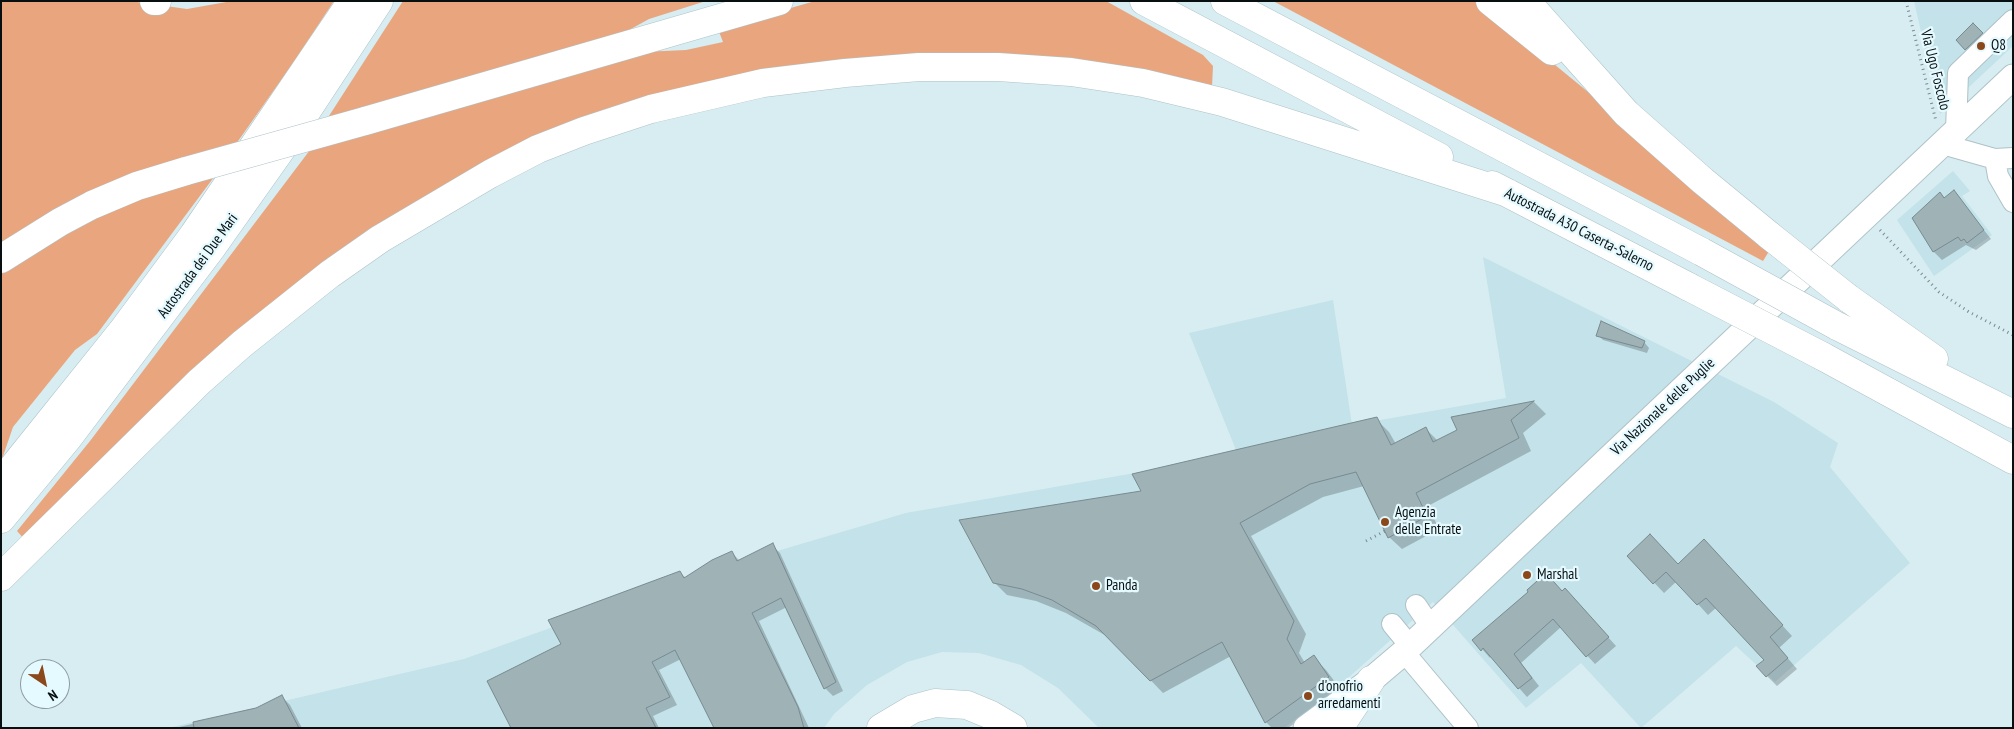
<!DOCTYPE html>
<html>
<head>
<meta charset="utf-8">
<style>
	body { margin:0 }
	#map { position:relative; width:2014px; height:729px; overflow:hidden; background:#d7edf2; font-family:"PT Sans Narrow",sans-serif }
	canvas { display:block }
	.frame { position:absolute; inset:0; border:2px solid #080f11; pointer-events:none }
	.north { position:absolute; left:20px; top:659px; width:50px; height:50px; box-sizing:border-box; background:#e5faff; border:1px solid #8d9ca0; border-radius:50%; rotate:146deg; font-size:14px; font-weight:700; line-height:20px; text-align:center; color:#080f11 }
	.north::after { content:''; display:block; margin:auto; width:18px; height:22px; background:#8b481a; clip-path:polygon(50% 0,100% 100%,50% 72%,0 100%) }
</style>
</head>
<body>
<div id="map">
<canvas width="2014" height="729"></canvas>
<div class="frame"></div>
<div class="north">N</div>
</div>
<script>
const context = document.querySelector('canvas').getContext('2d');
context.lineJoin = 'round';
function fill(path, color) {
  context.fillStyle = color;
  context.fill(path, 'evenodd');
}
function toPath(rows) {
  const path = new Path2D();
  for (const r of rows) {
    path.moveTo(r[0], r[1]);
    for (let i = 2; i < r.length; i += 2) path.lineTo(r[i], r[i + 1]);
  }
  return path;
}
function trace(path, color, width, dash) {
  context.strokeStyle = color;
  context.lineWidth = width;
  context.lineCap = dash ? 'butt' : 'round';
  context.setLineDash(dash || []);
  context.stroke(path);
}
function write(font, color, halo, rows, align = 'center') {
  context.font = font + ' "PT Sans Narrow",sans-serif';
  context.lineWidth = 4.5;
  context.setLineDash([]);
  context.textBaseline = 'middle';
  context.strokeStyle = halo;
  context.fillStyle = color;
  for (const [text, x, y, turn = 0] of rows) {
    context.save();
    context.translate(x, y);
    context.rotate((+turn || 0) * Math.PI / 180);
    context.textAlign = isNaN(turn) ? turn : align;
    if (halo) context.strokeText(text, 0, 0);
    context.fillText(text, 0, 0);
    context.restore();
  }
}
fill(toPath([
	[1914,1,2013,1,2013,46,1940,114],
	[1953,171,1970,191,1962,196,1992,235,1934,276,1897,220],
	[1483,257,1774,402,1838,443,1830,467,1910,563,1775,682,1736,646,1641,728,1581,663,1526,708,1433,602,1328,696,1284,728,1099,728,1058,688,1021,665,979,653,942,652,907,662,867,685,834,714,824,728,168,728,464,659,706,572,906,513,1238,455,1189,333,1333,300,1352,425,1506,398]
]), '#c3e2e9');
fill(toPath([
	[1,1,130,1,187,9,232,1,334,1,293,63,236,144,1,249],
	[403,1,706,1,649,19,611,40,327,119],
	[815,1,1106,1,1203,55,1213,66,1212,87,1070,63,711,83,394,220,25,540,17,531,90,441,313,146,642,52,686,50,723,42,718,29],
	[1273,1,1474,1,1494,15,1582,87,1771,248,1763,261],
	[217,173,97,334,75,350,13,427,1,462,1,271,113,207]
]), '#e9a67e');
fill(toPath([
	[1973,25,1987,39,1971,54,1958,40],
	[1954,192,1991,239,1976,250,1966,245,1942,260,1934,252,1914,218,1940,193,1945,198],
	[1598,335,1644,342,1649,348,1647,353,1603,340],
	[1534,402,1546,414,1523,433,1531,451,1428,506,1439,529,1402,549,1389,537,1364,486,1323,497,1251,536,1306,634,1299,653,1305,663,1313,657,1326,670,1341,690,1288,728,1272,728,1266,722,1231,656,1163,693,1110,638,1066,613,1036,601,1007,595,994,582,1143,492,1376,419,1389,432,1396,444,1426,429,1438,441,1459,430,1453,418],
	[772,545,780,553,843,691,833,696,825,688,787,607,759,621,809,728,715,728,681,659,659,670,677,705,653,716,659,728,512,728,562,645,680,573,686,578,732,553,740,561],
	[1714,551,1792,636,1779,648,1797,669,1777,686,1767,676,1765,660,1717,607,1708,615,1677,581,1664,593,1629,556,1678,565],
	[1562,592,1573,598,1616,646,1595,664,1561,627,1521,663,1539,686,1527,697,1491,656,1490,658,1474,640],
	[282,697,290,705,302,728,175,728,257,709]
]), '#0003');
const building = toPath([
	[1973,23,1983,33,1965,50,1956,40,1973,23],
	[1954,190,1984,230,1967,243,1964,239,1961,241,1958,237,1933,252,1912,218,1940,192,1944,198,1954,190],
	[1601,321,1645,341,1642,348,1596,336,1601,321],
	[1534,401,1511,420,1519,438,1416,493,1427,516,1388,538,1356,472,1310,484,1240,523,1294,621,1287,639,1301,664,1314,655,1329,677,1265,723,1222,642,1150,681,1096,626,1052,600,1022,589,993,583,959,520,1141,491,1132,474,1377,417,1391,445,1426,427,1433,442,1457,430,1451,417,1534,401],
	[1650,534,1678,564,1704,539,1783,625,1770,637,1788,658,1766,677,1756,666,1764,660,1706,598,1697,605,1666,572,1653,584,1627,556,1650,534],
	[773,543,836,682,824,689,781,598,752,613,798,707,804,728,714,728,675,650,652,662,670,697,646,708,656,728,511,728,487,681,561,644,548,620,680,571,684,578,712,560,732,551,737,561,773,543],
	[1546,573,1562,591,1565,588,1609,637,1586,657,1553,619,1514,654,1532,678,1518,689,1483,648,1481,651,1472,640,1528,592,1527,590,1546,573],
	[282,695,299,728,194,728,193,722,256,708,282,695]
]);
fill(building, '#9fb3b7');
trace(building, '#788b90', 1);
const minor = toPath([
	[1956,131,1958,73,2013,20],
	[1942,144,1995,159,2013,158],
	[1995,159,1998,176,2013,202],
	[1416,605,1431,627],
	[1392,624,1410,646],
	[1404,652,1468,728]
]);
const major = toPath([
	[1306,728,1371,680,1404,652,2013,77]
]);
const highway = toPath([
	[154,1,157,1],
	[1144,1,1439,157],
	[1225,1,1702,252],
	[1490,1,1552,51],
	[1526,1,1626,113,1703,181,1770,236],
	[365,121,779,1],
	[1492,185,1689,287],
	[1,259,60,222,92,205,137,186,186,171],
	[1848,298,1934,359],
	[1837,326,2013,414],
	[1822,356,2013,460],
	[1,482,123,330,194,234,352,1],
	[1,519,68,438,213,246,283,147,379,1],
	[1,577,199,382,242,344,330,274,380,239,490,174,538,149,584,131,651,109,763,83,845,73,919,67,998,67,1071,72,1143,83,1222,102,1508,193],
	[881,728,913,709,935,703,967,705,991,715,1013,728],
	[1339,728,1371,680]
]);
trace(minor, '#aec2c7', 22);
trace(major, '#aec2c7', 27);
trace(highway, '#aec2c7', 29);
trace(toPath([
	[1906,1,1936,121],
	[1880,230,1939,292,1969,312,2013,335],
	[1366,541,1385,531]
]), '#7b8a8e', 3, [1, 4]);
trace(minor, '#fff', 20);
trace(major, '#fff', 25);
trace(highway, '#fff', 28);
const highwayBridge = toPath([
	[186,171,365,121],
	[1770,236,1848,298],
	[1702,252,1837,326],
	[1689,287,1822,356]
]);
trace(highwayBridge, '#aec2c7', 29, []);
trace(highwayBridge, '#fff', 28);
for (const [x, y, r, color] of [
	[1981,46,5,"#8b481a"],
	[1385,522,5,"#8b481a"],
	[1527,575,5,"#8b481a"],
	[1096,586,5,"#8b481a"],
	[1308,696,5,"#8b481a"]
]) {
  const dot = new Path2D();
  dot.arc(x, y, r, 0, 2 * Math.PI);
  context.fillStyle = color;
  context.fill(dot);
  trace(dot, '#e5faff', 2);
}
write('15px', '#080f11', '#e5faff', [
	["Q8",1991,46],
	["Agenzia",1395,513],
	["delle Entrate",1395,530],
	["Marshal",1537,575],
	["Panda",1106,586],
	["d'onofrio",1318,687],
	["arredamenti",1318,704]
], 'left');
write('15px', '#080f11', '#e5faff', [
	["Via Ugo Foscolo",1935,70,76],
	["Autostrada A30 Caserta-Salerno",1579,230,27],
	["Autostrada dei Due Mari",198,266,-54],
	["Via Nazionale delle Puglie",1663,407,-43]
]);
</script>
</body>
</html>
